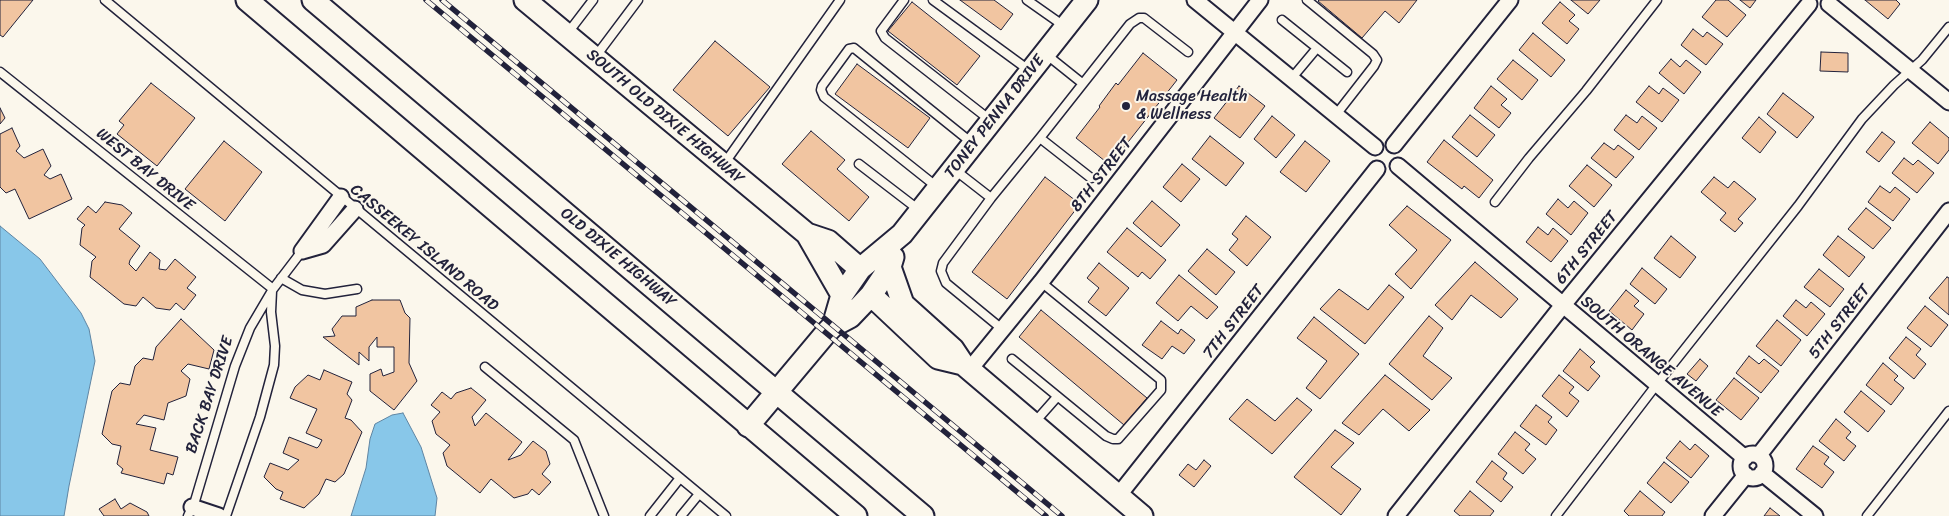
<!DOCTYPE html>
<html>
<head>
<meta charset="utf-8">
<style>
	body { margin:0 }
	canvas { display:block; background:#fbf7ec }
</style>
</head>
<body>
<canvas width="1949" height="516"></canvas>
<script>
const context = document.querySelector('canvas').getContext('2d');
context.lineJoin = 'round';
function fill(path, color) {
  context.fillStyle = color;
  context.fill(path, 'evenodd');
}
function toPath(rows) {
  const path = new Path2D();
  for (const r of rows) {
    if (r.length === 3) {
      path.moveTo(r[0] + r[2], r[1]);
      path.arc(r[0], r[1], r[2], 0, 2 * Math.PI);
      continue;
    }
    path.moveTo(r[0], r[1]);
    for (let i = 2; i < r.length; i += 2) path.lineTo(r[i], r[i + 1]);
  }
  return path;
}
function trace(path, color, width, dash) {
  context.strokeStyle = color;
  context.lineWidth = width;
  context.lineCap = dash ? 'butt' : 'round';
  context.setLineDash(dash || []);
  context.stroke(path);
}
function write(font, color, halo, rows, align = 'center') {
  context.font = font + ' Sriracha,sans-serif';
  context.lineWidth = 4;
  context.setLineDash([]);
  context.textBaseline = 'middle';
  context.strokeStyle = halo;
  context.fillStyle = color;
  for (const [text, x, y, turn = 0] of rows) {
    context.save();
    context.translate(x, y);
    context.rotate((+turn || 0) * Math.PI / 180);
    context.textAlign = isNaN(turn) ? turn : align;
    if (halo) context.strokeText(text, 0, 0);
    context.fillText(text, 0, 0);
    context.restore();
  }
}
const water = toPath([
	[0,226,40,259,81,313,89,329,95,361,69,486,64,516,0,516,0,226],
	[403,413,421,447,437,498,435,516,351,516,366,468,370,439,375,424,392,415,403,413]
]);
fill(water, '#88c7e9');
trace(water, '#5f85a3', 1);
const building = toPath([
	[0,0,33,0,3,37,0,35,0,0],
	[960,0,994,0,1013,14,1001,30,960,0],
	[1319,0,1417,0,1399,23,1385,11,1362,38,1318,1,1319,0],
	[1571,0,1600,0,1588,14,1571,0],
	[1716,0,1728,0,1746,15,1727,37,1702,17,1716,0],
	[1740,0,1756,0,1750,8,1740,0],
	[1865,0,1896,0,1900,4,1888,19,1865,0],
	[912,2,980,56,957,85,888,31,912,2],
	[1560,2,1575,15,1569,21,1579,29,1567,44,1542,23,1560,2],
	[1693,29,1703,37,1707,32,1723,44,1706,65,1681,45,1693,29],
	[1533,33,1565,60,1551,77,1519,50,1533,33],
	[715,41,770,87,728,136,673,90,715,41],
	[1821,52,1848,53,1848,72,1820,71,1821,52],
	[1143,53,1177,80,1110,165,1076,138,1100,107,1099,106,1116,83,1118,85,1143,53],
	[1671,59,1680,67,1686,60,1701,72,1684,94,1659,73,1671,59],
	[1513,60,1538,80,1522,100,1497,79,1513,60],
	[857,64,930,118,908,148,835,94,857,64],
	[151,83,195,118,157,166,117,134,124,125,119,121,151,83],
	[1239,86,1265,106,1240,138,1214,118,1239,86],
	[1491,86,1507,99,1501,105,1511,113,1499,128,1474,108,1491,86],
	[1649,86,1659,94,1663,88,1679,100,1662,122,1636,102,1649,86],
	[1783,93,1814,117,1797,138,1767,114,1783,93],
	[0,108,5,118,0,124,0,108],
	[1470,115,1495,135,1477,157,1452,137,1470,115],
	[1626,115,1637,123,1642,116,1657,128,1639,150,1614,130,1626,115],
	[1272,116,1295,135,1276,158,1254,139,1272,116],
	[1759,117,1776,132,1760,153,1742,138,1759,117],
	[1930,122,1949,138,1949,150,1938,164,1912,143,1930,122],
	[12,128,20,146,16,151,24,158,43,149,51,166,44,175,50,179,61,174,72,199,29,219,15,189,6,193,0,187,0,134,12,128],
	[811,131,845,160,837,169,869,197,849,221,782,164,811,131],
	[1882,132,1895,142,1879,162,1866,152,1882,132],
	[1210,136,1244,163,1226,186,1192,159,1210,136],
	[1444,140,1493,180,1479,198,1464,186,1462,189,1427,162,1444,140],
	[224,141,262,172,225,221,185,189,224,141],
	[1305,141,1330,161,1306,192,1280,172,1305,141],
	[1604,143,1614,150,1618,145,1634,157,1616,178,1591,158,1604,143],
	[1904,158,1913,165,1918,160,1934,173,1917,193,1892,173,1904,158],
	[1182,164,1200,179,1181,202,1163,187,1182,164],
	[1587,165,1612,185,1594,207,1569,186,1587,165],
	[1045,177,1080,204,1007,299,972,272,1045,177],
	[1714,177,1728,188,1734,181,1756,199,1738,219,1743,223,1735,232,1720,220,1726,213,1701,192,1714,177],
	[1880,186,1890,193,1895,187,1910,199,1893,221,1868,202,1880,186],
	[1558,199,1568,208,1574,201,1588,213,1571,235,1546,214,1558,199],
	[1152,201,1180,225,1161,247,1133,223,1152,201],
	[105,202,122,205,132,213,119,229,140,246,130,260,129,264,136,271,150,252,160,260,159,269,166,270,175,259,196,277,187,288,196,295,184,310,176,303,170,310,156,308,143,297,136,306,124,304,90,277,92,261,96,257,80,245,82,228,85,225,77,219,88,206,96,213,105,202],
	[1407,206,1451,240,1411,289,1395,274,1417,250,1389,225,1407,206],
	[1866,208,1891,228,1873,249,1848,229,1866,208],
	[1246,216,1271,237,1247,266,1229,250,1238,239,1232,234,1246,216],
	[1538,227,1548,235,1553,228,1568,241,1551,262,1526,242,1538,227],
	[1127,228,1166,260,1150,279,1142,272,1138,277,1107,252,1127,228],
	[1671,236,1696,257,1680,278,1654,258,1671,236],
	[1838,236,1865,257,1849,277,1823,255,1838,236],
	[1207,249,1235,272,1216,295,1188,271,1207,249],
	[1475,262,1518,299,1501,318,1471,295,1452,320,1435,305,1475,262],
	[1099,263,1129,288,1106,316,1088,302,1099,288,1087,278,1099,263],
	[1642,268,1667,289,1655,304,1630,284,1642,268],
	[1819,269,1844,289,1830,307,1804,287,1819,269],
	[1179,275,1218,307,1207,319,1191,306,1178,321,1156,303,1179,275],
	[1947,277,1949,278,1949,315,1929,298,1947,277],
	[1389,285,1404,297,1365,344,1320,309,1339,289,1368,310,1389,285],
	[1626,290,1639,301,1634,306,1644,314,1632,330,1609,311,1626,290],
	[372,300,400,300,405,313,410,318,409,363,417,381,394,410,370,391,370,374,381,369,383,376,394,372,394,347,377,347,377,337,369,347,369,361,359,352,359,365,323,337,335,336,332,329,342,316,356,316,356,307,372,300],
	[1796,300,1806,308,1811,302,1825,314,1807,336,1783,316,1796,300],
	[1925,306,1948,325,1931,347,1907,328,1925,306],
	[1041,310,1147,398,1124,425,1019,337,1041,310],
	[1429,316,1443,328,1423,356,1452,378,1432,400,1389,364,1429,316],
	[1314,317,1359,354,1320,399,1306,388,1327,361,1297,338,1314,317],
	[181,319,214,350,209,369,188,364,181,371,190,379,186,396,168,403,164,420,144,415,136,424,156,428,150,450,178,457,173,475,167,473,164,484,121,473,123,469,117,464,121,446,112,444,102,434,112,391,120,383,130,385,135,366,143,358,153,360,156,347,181,319],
	[1777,320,1801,340,1781,366,1756,346,1777,320],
	[1161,321,1178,334,1181,329,1195,340,1184,354,1172,346,1162,359,1142,345,1161,321],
	[1906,337,1921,349,1916,355,1926,364,1914,379,1889,358,1906,337],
	[1580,349,1595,362,1590,367,1600,376,1588,391,1563,371,1580,349],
	[1749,356,1759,364,1764,359,1779,371,1761,393,1736,373,1749,356],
	[1700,359,1708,366,1696,381,1687,374,1700,359],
	[1883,363,1898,376,1894,380,1904,388,1891,405,1866,385,1883,363],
	[324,370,352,382,347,394,352,400,345,418,351,420,362,432,344,474,335,482,326,479,319,494,304,508,280,499,283,492,276,489,264,477,270,463,288,470,299,460,283,453,289,437,317,448,319,446,322,440,306,433,317,409,290,398,295,387,308,375,320,380,324,370],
	[1385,375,1430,410,1409,431,1383,409,1359,435,1342,423,1385,375],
	[1559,375,1574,387,1569,393,1579,401,1567,417,1542,396,1559,375],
	[1734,378,1759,398,1741,420,1716,400,1734,378],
	[471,388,486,400,472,417,475,426,486,413,522,442,508,460,521,455,533,441,546,451,550,464,542,474,551,482,539,495,532,489,528,494,514,498,491,479,480,493,447,466,443,453,450,445,436,434,432,421,440,412,431,405,442,392,451,399,456,393,471,388],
	[1861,391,1885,411,1868,432,1844,412,1861,391],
	[1297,398,1312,410,1272,454,1229,419,1247,399,1275,421,1297,398],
	[1536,405,1552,417,1548,422,1557,430,1546,445,1520,426,1536,405],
	[1836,419,1851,432,1846,438,1856,446,1844,461,1819,441,1836,419],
	[1335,430,1354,443,1331,467,1361,489,1341,515,1294,477,1335,430],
	[1515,432,1530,444,1525,450,1536,459,1523,474,1498,454,1515,432],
	[1680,441,1690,450,1695,444,1709,456,1691,478,1666,458,1680,441],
	[1813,446,1829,457,1824,464,1834,472,1822,488,1796,469,1813,446],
	[1204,460,1211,466,1194,487,1179,475,1188,464,1196,470,1204,460],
	[1492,461,1507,473,1503,479,1513,487,1501,502,1476,482,1492,461],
	[1664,462,1689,482,1671,503,1647,483,1664,462],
	[1470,491,1494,511,1490,516,1460,516,1454,511,1470,491],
	[1640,491,1665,512,1662,516,1629,516,1624,511,1640,491],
	[115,499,121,509,130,503,147,512,149,516,104,516,99,509,115,499],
	[1770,508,1780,516,1764,516,1770,508]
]);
fill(building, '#f1c5a1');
trace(building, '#22223b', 1);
const lane = toPath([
	[105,0,726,516],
	[904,0,881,31,885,38,990,120],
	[933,0,1030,71],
	[1027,0,1064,26],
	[1307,0,1373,54,1377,60,1374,66,1335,116],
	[1282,20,1347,72],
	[567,34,593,0],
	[1047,55,1082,83],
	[596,56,638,0],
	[0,72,273,289],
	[1291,79,1317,48],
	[1040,138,1091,178],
	[724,164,840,0],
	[859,164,919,210],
	[955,170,991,198],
	[937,187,824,97,821,90,822,86,849,49,854,48,972,143],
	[1495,202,1529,158,1586,91,1657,0],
	[281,278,302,290,325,294,357,289],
	[1002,329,946,283,941,271,943,263,991,198,1040,138,1130,24,1139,18,1144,18,1188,52],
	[1012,359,1106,436,1113,439,1118,439,1161,390,1161,380,1041,282],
	[485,367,574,440,604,516],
	[1034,423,1057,397],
	[188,516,195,501,235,366,250,328,273,289,302,251],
	[226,516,260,417,274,365,275,346,271,312,272,291],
	[650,516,680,478],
	[681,516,699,494],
	[1556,516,1657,384,1798,206,1862,119,1894,85,1922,60,1949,27],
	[1867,516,1949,411]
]);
const street = toPath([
	[1195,0,1375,147],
	[1829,4,1949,102],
	[1394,145,1510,0],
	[1398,166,1745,458],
	[302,251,323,245,355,209],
	[302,251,341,197],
	[970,369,1041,282,1260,0],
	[1753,466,12],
	[1759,455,1949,211],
	[1762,473,1815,516],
	[1118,496,1377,169],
	[192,507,219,516],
	[1396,516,1563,305,1809,4],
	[1713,516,1746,475]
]);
const secondary = toPath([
	[247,0,856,516],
	[313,0,923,516],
	[525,0,807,234,828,241,860,269],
	[807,234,842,295],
	[890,267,903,304,953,349,963,364,1142,516],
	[871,295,938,358,963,364],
	[833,326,842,295,860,269,902,234,1087,0],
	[748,426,826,333,833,326,850,317,871,295,890,267,893,257]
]);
trace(lane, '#22223b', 11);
trace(street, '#22223b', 19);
trace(secondary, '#22223b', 25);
trace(lane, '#fbf7ec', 8);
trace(street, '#fbf7ec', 15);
trace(secondary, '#fbf7ec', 21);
const rail = toPath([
	[426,0,1046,516],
	[442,0,1062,516]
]);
trace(rail, '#22223b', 5.5);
trace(rail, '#fbf7ec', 4, [11]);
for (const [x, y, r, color] of [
	[1126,106,5,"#22223b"]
]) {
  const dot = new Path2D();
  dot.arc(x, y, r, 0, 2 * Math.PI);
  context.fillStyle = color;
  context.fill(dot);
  trace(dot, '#fbf7ec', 2);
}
write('16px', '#22223b', '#fbf7ec', [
	["Massage Health",1136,97],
	["& Wellness",1136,115]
], 'left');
write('16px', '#22223b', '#fbf7ec', [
	["SOUTH OLD DIXIE HIGHWAY",665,117,40],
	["TONEY PENNA DRIVE",995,117,-52],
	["WEST BAY DRIVE",145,170,39],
	["8TH STREET",1102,175,-52],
	["CASSEEKEY ISLAND ROAD",424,248,40],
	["6TH STREET",1587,248,-51],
	["OLD DIXIE HIGHWAY",618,258,40],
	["7TH STREET",1234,322,-52],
	["5TH STREET",1840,322,-52],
	["SOUTH ORANGE AVENUE",1651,357,40],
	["BACK BAY DRIVE",210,395,-72]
]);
</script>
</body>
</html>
